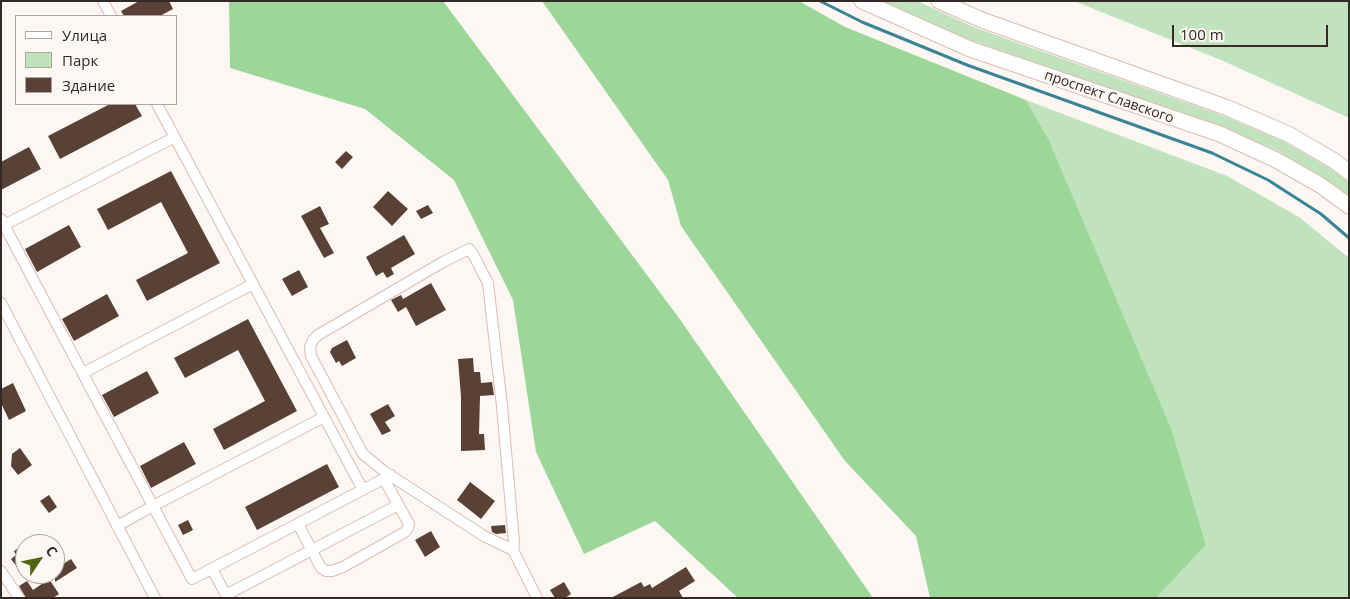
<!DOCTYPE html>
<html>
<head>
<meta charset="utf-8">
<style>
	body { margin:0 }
	#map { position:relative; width:1350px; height:599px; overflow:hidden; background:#fdf7f4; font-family:"Open Sans",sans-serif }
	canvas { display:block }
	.frame { position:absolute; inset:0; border:2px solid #342924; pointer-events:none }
	.legend { position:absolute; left:15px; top:15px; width:162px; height:90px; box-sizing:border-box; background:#fdf7f4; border:1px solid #ada5a1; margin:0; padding:6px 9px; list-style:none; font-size:15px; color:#342924 }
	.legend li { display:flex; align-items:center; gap:10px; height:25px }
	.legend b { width:25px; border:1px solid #ada5a1 }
	.north { position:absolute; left:15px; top:534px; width:50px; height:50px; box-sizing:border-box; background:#fdf7f4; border:1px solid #ada5a1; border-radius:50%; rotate:56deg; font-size:14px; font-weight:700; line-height:20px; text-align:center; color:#342924 }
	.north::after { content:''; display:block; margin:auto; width:18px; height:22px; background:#52650f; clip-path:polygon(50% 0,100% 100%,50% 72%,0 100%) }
	.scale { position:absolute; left:1172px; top:25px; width:156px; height:22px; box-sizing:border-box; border:2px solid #342924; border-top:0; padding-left:6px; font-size:15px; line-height:18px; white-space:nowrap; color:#342924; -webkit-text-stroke:4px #fdf7f4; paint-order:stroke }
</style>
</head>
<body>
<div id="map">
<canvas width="1350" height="599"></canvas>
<div class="frame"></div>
<ul class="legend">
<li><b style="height:6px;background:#fff"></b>Улица</li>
<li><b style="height:14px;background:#c0e2bd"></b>Парк</li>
<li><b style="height:14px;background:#594135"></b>Здание</li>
</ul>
<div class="north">С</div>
<div class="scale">100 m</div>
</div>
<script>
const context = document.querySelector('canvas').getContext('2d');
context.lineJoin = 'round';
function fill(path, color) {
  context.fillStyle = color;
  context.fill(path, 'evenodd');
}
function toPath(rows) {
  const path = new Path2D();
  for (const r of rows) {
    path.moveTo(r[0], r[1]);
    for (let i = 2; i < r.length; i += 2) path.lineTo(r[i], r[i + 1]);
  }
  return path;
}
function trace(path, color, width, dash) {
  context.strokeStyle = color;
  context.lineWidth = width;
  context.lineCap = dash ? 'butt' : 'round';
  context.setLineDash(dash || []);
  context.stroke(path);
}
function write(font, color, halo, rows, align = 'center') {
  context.font = font + ' "Open Sans",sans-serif';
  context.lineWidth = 5;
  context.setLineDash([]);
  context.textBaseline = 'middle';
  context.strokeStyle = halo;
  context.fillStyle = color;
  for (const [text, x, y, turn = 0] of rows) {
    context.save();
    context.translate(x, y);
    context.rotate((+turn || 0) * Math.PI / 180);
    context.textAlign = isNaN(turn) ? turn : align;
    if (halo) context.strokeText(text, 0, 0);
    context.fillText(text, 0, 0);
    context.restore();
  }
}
fill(toPath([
	[881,1,917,1,976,28,1224,116,1283,141,1328,167,1349,182,1349,196,1321,176,1276,150,1218,126,967,39],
	[1074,1,1349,1,1349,118,1221,60],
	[1026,100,1227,176,1299,217,1349,258,1349,598,1156,598,1206,545,1171,428,1049,140]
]), '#c0e2bd');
fill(toPath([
	[229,1,443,1,679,318,873,598,738,598,655,521,584,554,536,452,513,300,454,180,365,109,230,68],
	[542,1,799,1,845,27,1026,100,1049,140,1171,428,1206,545,1156,598,930,598,916,536,845,461,681,226,668,180]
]), '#9cd698');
trace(toPath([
	[820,1,862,22,967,65,1212,153,1268,180,1321,214,1349,238]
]), '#3a8493', 3);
fill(toPath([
	[139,1,169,1,173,9,160,16,124,16,121,11],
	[110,104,135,104,142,116,60,159,48,136],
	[29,147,41,169,1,190,1,162],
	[346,151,353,157,342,169,335,162],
	[171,171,220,263,147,301,136,280,188,253,161,202,108,230,97,209],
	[388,191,408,209,392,226,373,207],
	[428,205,433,213,421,219,416,211],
	[320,206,329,224,320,228,334,253,324,258,301,216],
	[69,225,81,247,37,272,25,249],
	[404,235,415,254,391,268,394,274,387,278,383,272,376,276,366,257],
	[299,270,308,287,292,296,282,279],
	[431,283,446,310,416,326,406,307,398,312,391,300,401,295,403,299],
	[107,294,119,316,74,341,62,319],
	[248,319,297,411,224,450,213,429,265,401,238,350,185,378,174,358],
	[347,340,356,358,342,366,339,361,336,363,330,352,332,348],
	[473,358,474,372,480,372,481,383,492,382,494,395,480,396,479,434,484,434,485,450,461,451,461,397,458,359],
	[147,371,159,393,114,417,102,395],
	[13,383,26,411,9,420,1,403,1,389],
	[388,404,395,416,385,422,391,431,382,435,370,414],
	[184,442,196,464,151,488,140,466],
	[20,448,32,465,18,475,11,466,12,454],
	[327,464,339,487,257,530,245,507],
	[470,482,495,501,481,519,457,500],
	[49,495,57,507,49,513,40,501],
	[188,520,193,530,183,535,178,525],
	[505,525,506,533,496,534,492,532,491,526],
	[431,531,440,547,425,557,415,540],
	[25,544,25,569,22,564,17,567,11,559,16,555,14,551],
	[71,559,77,568,55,582,55,569],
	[686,567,695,581,679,591,683,598,611,598,641,582,644,587,650,584,652,588],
	[49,579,59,594,53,598,26,598,19,586,27,581,33,590],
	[564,582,571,594,565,598,555,598,550,590]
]), '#594135');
const street = toPath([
	[103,1,111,16],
	[157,104,363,490],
	[1,219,153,506,192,579,391,475],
	[4,225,175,137],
	[469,249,474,256,488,283,502,406,514,542,513,550,484,536,385,472,363,454,311,356,310,347,313,340,318,335,443,262,469,249],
	[1,303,155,598],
	[83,373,253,284],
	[298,524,321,568,326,571,332,571,343,567,405,532,408,528,409,524,384,479],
	[117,526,153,506,324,417],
	[513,550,537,598],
	[212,569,226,595,398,505],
	[1,571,19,598]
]);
const secondary = toPath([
	[862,1,970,49,1220,134,1276,160,1320,185,1349,206],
	[939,1,982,20,1228,108,1288,134,1333,160,1349,172]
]);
trace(street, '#dabdaf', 12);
trace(secondary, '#dabdaf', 17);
trace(street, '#fff', 10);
trace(secondary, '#fff', 15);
write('14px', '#342924', '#fdf7f4', [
	["проспект Славского",1109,97,19]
]);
</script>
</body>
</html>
